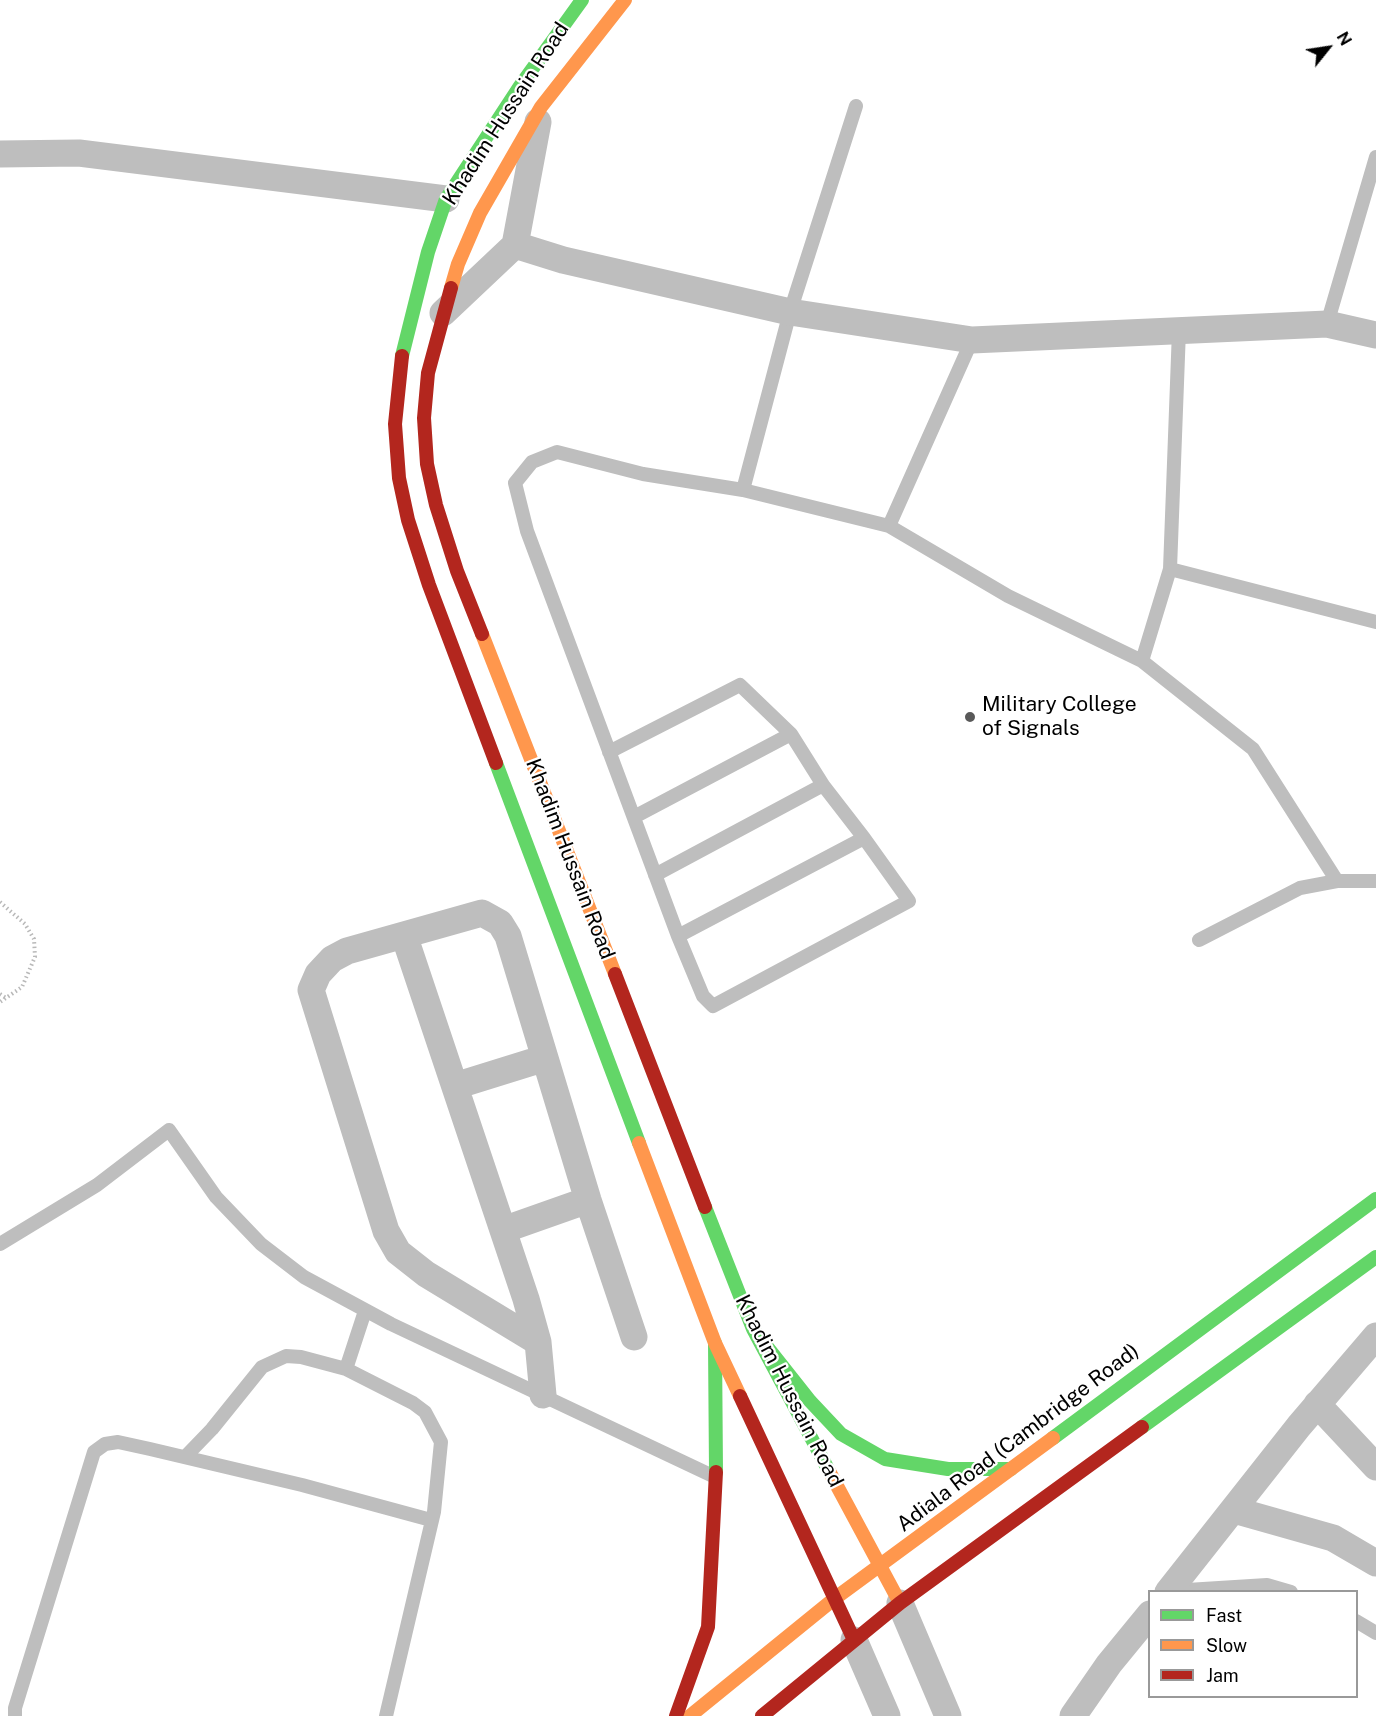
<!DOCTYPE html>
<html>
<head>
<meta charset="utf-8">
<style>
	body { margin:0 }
	#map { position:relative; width:1376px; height:1716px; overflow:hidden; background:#fff; font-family:"Public Sans",sans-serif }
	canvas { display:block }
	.legend { position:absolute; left:1148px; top:1590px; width:210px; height:108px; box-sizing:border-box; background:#fff; border:2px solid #999; margin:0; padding:8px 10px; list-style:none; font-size:18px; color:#000 }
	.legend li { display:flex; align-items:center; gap:12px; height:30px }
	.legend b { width:30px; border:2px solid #999 }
	.north { position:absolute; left:1298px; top:18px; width:60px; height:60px; -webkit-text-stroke:4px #fff; paint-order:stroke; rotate:60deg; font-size:16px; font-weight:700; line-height:24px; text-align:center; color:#000 }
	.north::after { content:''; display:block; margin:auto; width:21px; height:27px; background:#000; clip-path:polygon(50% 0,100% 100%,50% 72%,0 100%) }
</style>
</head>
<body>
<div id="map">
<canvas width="1376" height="1716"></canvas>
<ul class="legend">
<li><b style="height:8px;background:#63d668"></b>Fast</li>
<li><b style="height:8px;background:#ff974d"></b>Slow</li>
<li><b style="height:8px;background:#b3261e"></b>Jam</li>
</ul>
<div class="north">N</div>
</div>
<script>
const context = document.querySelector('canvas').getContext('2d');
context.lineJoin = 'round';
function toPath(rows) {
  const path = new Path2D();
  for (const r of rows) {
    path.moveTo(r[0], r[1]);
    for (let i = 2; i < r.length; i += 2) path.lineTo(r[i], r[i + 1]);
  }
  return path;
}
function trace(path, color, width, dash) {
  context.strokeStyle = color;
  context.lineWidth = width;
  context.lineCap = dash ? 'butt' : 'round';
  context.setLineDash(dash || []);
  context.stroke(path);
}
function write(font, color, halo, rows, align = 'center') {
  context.font = font + ' "Public Sans",sans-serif';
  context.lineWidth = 4.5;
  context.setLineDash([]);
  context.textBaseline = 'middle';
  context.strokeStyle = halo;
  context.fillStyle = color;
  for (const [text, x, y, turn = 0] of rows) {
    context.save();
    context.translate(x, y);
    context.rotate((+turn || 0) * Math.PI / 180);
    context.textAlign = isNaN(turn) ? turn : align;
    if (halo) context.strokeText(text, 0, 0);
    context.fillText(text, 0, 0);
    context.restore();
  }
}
trace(toPath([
	[0,902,25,924,34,939,35,957,22,987,0,1002],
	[0,994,6,998]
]), '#b9b9b9', 4, [1.5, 3]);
trace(toPath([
	[1327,324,1376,157],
	[743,490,790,312,856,106],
	[889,526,972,340],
	[1170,569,1376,622],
	[1142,661,1170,569,1179,330],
	[609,752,740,685,791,734],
	[634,817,791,734,823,785],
	[655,875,823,785,864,838],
	[678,936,864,838,909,901,713,1006,703,996,678,936,527,531,515,483,532,462,557,452,643,474,743,490,889,526,1008,596,1142,661,1253,749,1337,881],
	[1199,940,1300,888,1337,881,1376,881],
	[0,1244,97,1185,169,1130,216,1197,261,1244,304,1277,391,1324,715,1477],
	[346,1369,365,1311],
	[185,1457,212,1429,262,1367,286,1356,301,1357,346,1369,413,1403,425,1412,441,1442,434,1512,386,1716],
	[1171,1591,1267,1585,1291,1592],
	[1356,1621,1376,1633],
	[15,1716,15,1708,94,1452,105,1444,118,1442,150,1449,302,1485,431,1520]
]), '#bebebe', 14);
trace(toPath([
	[538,122,515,245,563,260,790,312,972,340,1327,324,1376,335],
	[0,154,79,153,446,199],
	[443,313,515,245],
	[404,935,526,1299,538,1342,543,1395],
	[455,1086,545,1058],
	[503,1230,588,1200],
	[538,1342,426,1274,398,1252,386,1231,311,990,318,974,332,959,347,951,482,913,500,923,508,936,588,1200,634,1337],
	[1317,1404,1376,1467],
	[1234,1510,1333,1538,1376,1563],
	[1168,1592,1299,1426,1376,1336],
	[900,1603,948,1716],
	[854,1640,887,1716],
	[1073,1716,1109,1664,1150,1614]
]), '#bebebe', 27);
trace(toPath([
	[402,356,428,252,446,199,520,86,582,0],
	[496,763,639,1143],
	[705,1207,753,1329,829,1471],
	[753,1329,810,1401,841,1434,885,1459,948,1469,1011,1469],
	[715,1343,716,1472],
	[1142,1427,1376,1257],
	[1053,1438,1376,1199]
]), '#63d668', 14);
trace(toPath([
	[451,288,458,264,480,213,541,107,625,0],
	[482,634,615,974],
	[639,1143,715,1343,740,1396],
	[829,1471,900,1603],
	[690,1716,834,1599,1053,1438]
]), '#ff974d', 14);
trace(toPath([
	[451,288,428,373,424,418,427,464,436,505,457,571,482,634],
	[402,356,395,424,399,478,408,520,429,585,496,763],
	[615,974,705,1207],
	[740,1396,854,1640],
	[676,1716,708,1627,716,1472],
	[762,1716,900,1603,1142,1427]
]), '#b3261e', 14);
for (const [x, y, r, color] of [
	[970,717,6,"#595959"]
]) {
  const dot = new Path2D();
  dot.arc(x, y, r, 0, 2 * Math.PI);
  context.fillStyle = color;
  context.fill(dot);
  trace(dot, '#fff', 2);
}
write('21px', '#000', '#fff', [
	["Khadim Hussain Road",506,114,-57],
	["Khadim Hussain Road",570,859,69],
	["Khadim Hussain Road",789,1391,63],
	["Adiala Road (Cambridge Road)",1018,1438,-37]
]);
write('21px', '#000', '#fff', [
	["Military College",982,705],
	["of Signals",982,729]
], 'left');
</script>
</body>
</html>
